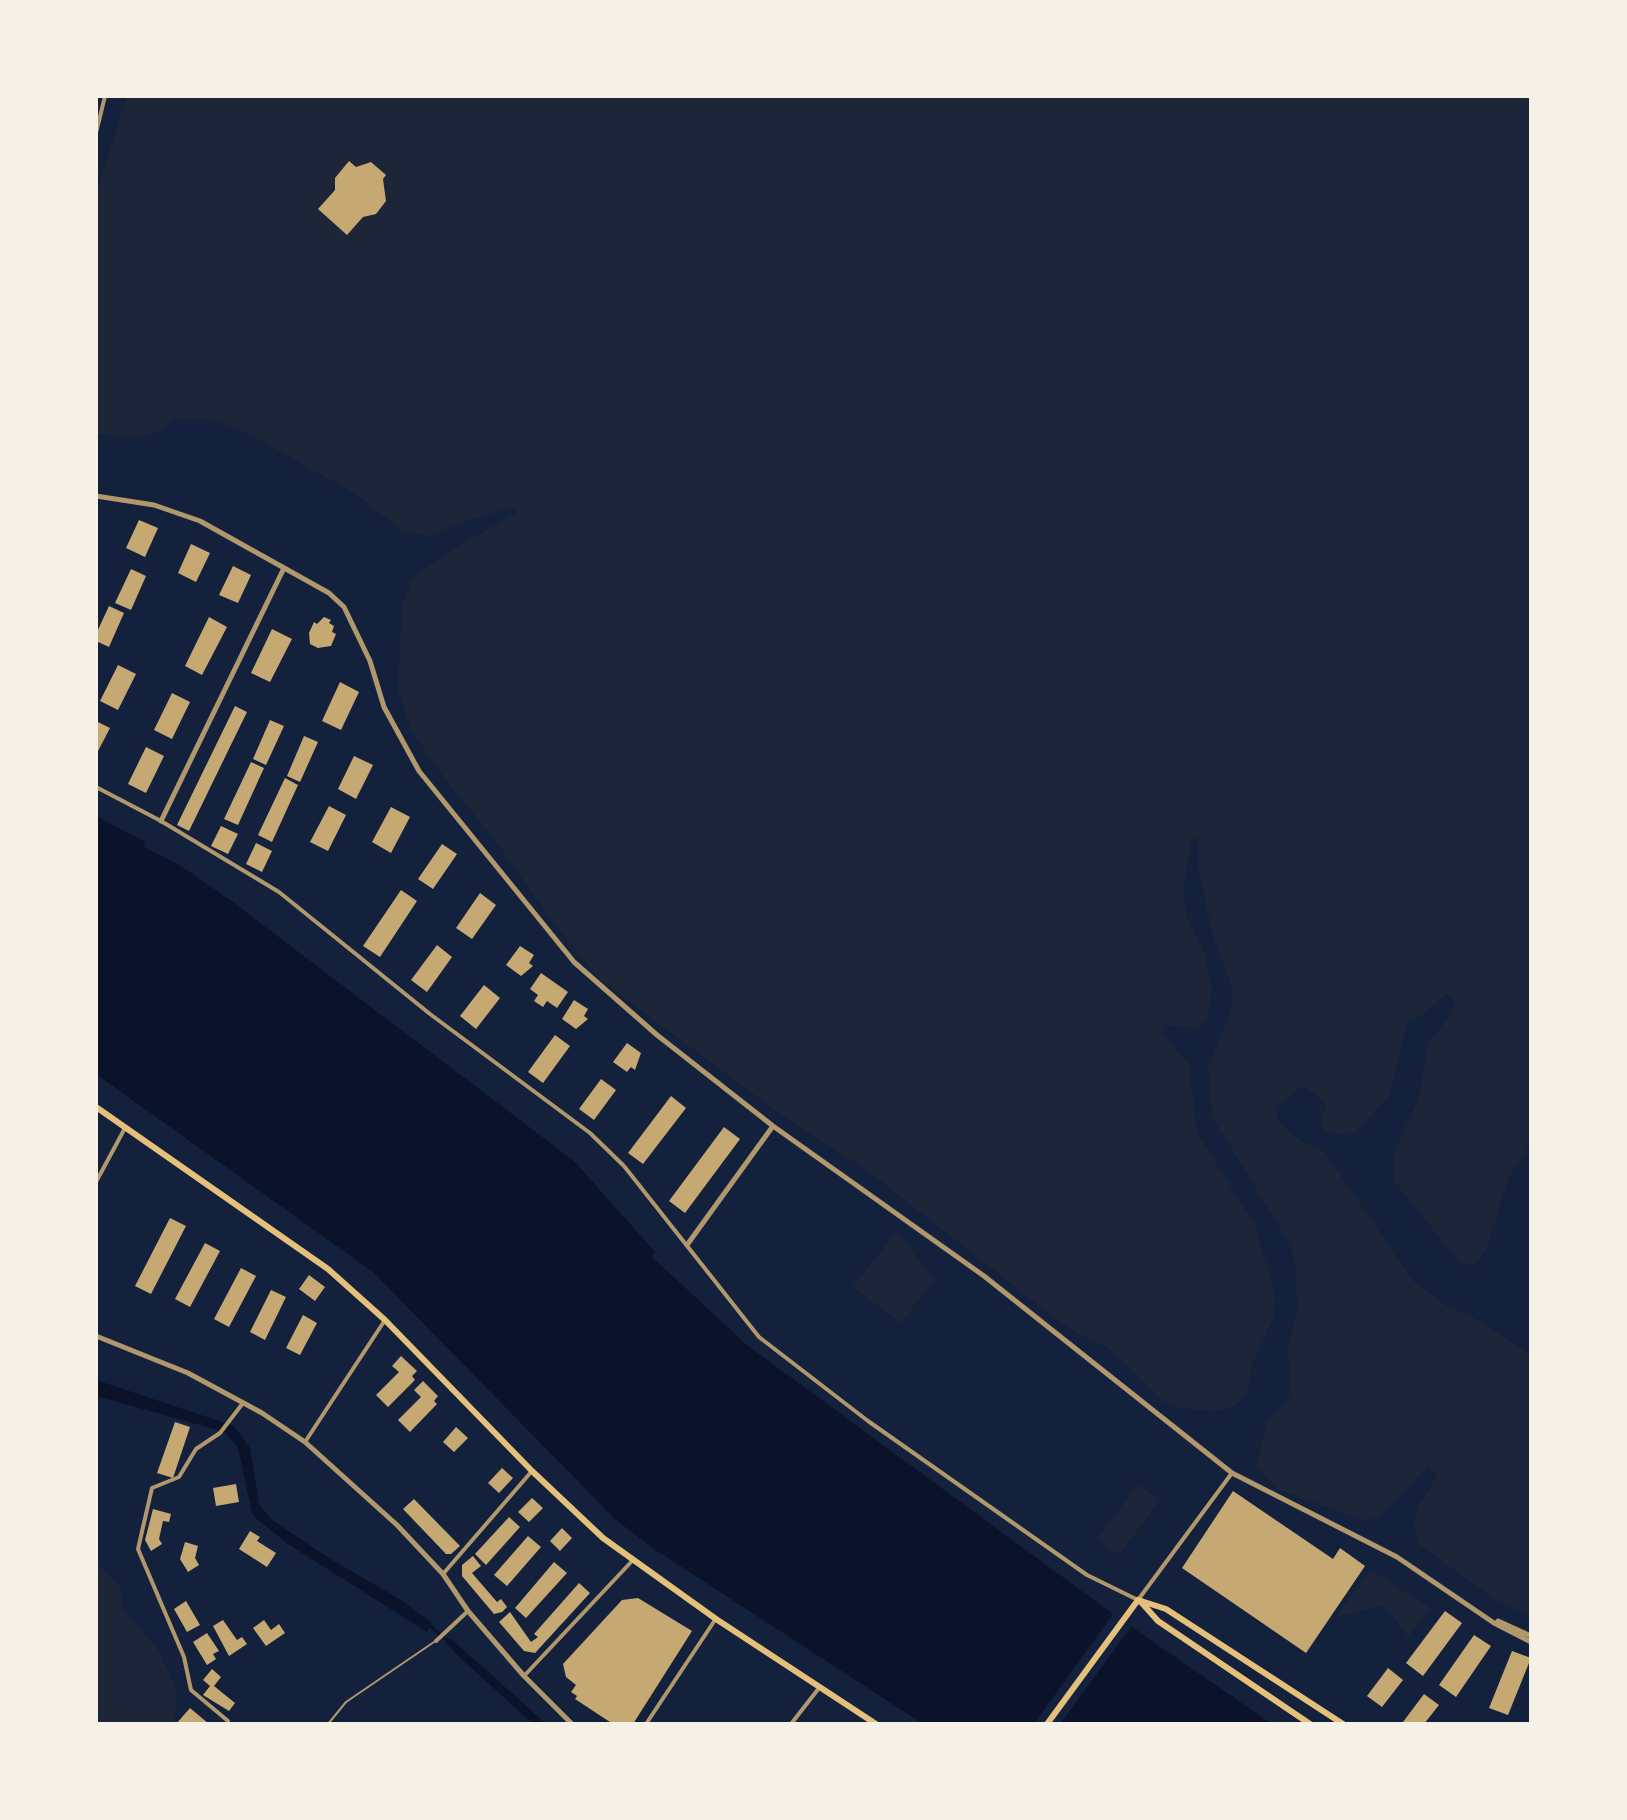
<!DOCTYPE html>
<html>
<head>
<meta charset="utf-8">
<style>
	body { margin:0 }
	#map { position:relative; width:1627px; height:1820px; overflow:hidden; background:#14213d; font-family:Inter,sans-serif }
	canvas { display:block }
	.frame { position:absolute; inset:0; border:98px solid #f6f1e7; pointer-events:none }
</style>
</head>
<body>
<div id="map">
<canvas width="1627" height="1820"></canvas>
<div class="frame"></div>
</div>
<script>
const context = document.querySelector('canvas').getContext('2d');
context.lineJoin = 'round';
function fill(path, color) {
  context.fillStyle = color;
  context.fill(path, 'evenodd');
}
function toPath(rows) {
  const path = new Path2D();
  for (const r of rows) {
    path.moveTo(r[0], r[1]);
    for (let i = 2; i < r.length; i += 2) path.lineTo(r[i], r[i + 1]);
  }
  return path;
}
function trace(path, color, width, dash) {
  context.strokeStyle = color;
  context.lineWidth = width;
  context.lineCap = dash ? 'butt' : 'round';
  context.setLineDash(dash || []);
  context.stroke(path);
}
fill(toPath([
	[127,96,1531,96,1531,1143,1509,1177,1486,1250,1475,1265,1459,1262,1394,1181,1393,1155,1418,1100,1428,1044,1452,1013,1456,1002,1447,993,1422,1015,1407,1022,1390,1095,1357,1130,1345,1136,1324,1130,1321,1121,1326,1105,1304,1085,1276,1108,1278,1122,1298,1139,1324,1151,1413,1281,1449,1308,1468,1314,1531,1355,1531,1616,1494,1599,1419,1544,1414,1523,1420,1504,1437,1476,1428,1466,1381,1515,1366,1521,1279,1490,1256,1467,1267,1421,1285,1405,1291,1390,1288,1349,1297,1307,1295,1260,1287,1240,1212,1116,1208,1067,1232,1008,1231,984,1214,939,1199,874,1199,840,1192,838,1183,888,1186,915,1206,957,1212,990,1208,1017,1199,1028,1165,1025,1163,1034,1189,1065,1197,1133,1255,1225,1275,1295,1273,1319,1252,1364,1248,1388,1237,1405,1215,1411,1178,1408,1163,1401,1108,1347,1084,1337,1051,1315,868,1171,782,1115,632,1004,600,979,552,921,491,834,453,790,411,730,398,690,402,605,414,578,442,556,516,513,515,507,464,521,431,536,403,531,354,493,258,439,213,419,174,419,158,432,141,437,96,434,96,192],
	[897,1231,934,1280,901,1323,853,1287],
	[1138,1484,1160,1500,1119,1555,1098,1539],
	[96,1562,121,1588,122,1608,159,1651,176,1689,177,1710,172,1724,96,1724],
	[1370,1570,1430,1608,1408,1637,1391,1613,1381,1606,1336,1617]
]), '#1d2539');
fill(toPath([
	[96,816,145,842,144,847,178,864,230,900,574,1161,655,1252,652,1257,747,1345,1113,1614,1272,1724,923,1724,654,1549,616,1520,373,1272,96,1074],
	[96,1380,234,1426,250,1448,259,1504,271,1519,327,1557,398,1598,431,1622,427,1632,288,1544,257,1519,252,1513,238,1448,225,1432,96,1396],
	[450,1638,521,1701,546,1724,533,1724,456,1654,446,1642]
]), '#0b132b');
fill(toPath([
	[1113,1614,1131,1627,1060,1724,1034,1724]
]), '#14213d');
trace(toPath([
	[429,1625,450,1643]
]), '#0b132b', 3);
fill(toPath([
	[349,161,356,167,371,162,386,175,383,179,386,201,376,214,363,217,347,235,318,209,335,190,335,178],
	[139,520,158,528,145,557,126,548],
	[191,544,210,553,196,582,178,573],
	[233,566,251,575,238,603,219,595],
	[131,569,146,576,131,610,115,603],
	[109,606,124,613,109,647,96,641,96,634],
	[209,617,227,627,202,675,185,666],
	[324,617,331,620,329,623,334,626,332,632,336,634,331,646,318,648,310,644,309,633,314,622,317,624],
	[272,629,292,639,270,682,251,673],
	[118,665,136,674,118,710,100,701],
	[340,682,359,692,341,730,322,721],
	[172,693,190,702,172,739,154,730],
	[235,706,247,712,189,831,177,825],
	[270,720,284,726,266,765,253,759],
	[96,721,110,728,96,755],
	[304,736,318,742,300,782,287,776],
	[146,747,164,756,146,793,128,784],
	[354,756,373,765,356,799,338,789],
	[251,762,264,768,238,825,224,819],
	[285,778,298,785,272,842,258,835],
	[329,806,346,815,328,851,310,842],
	[391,807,410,817,391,853,372,842],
	[221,826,238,834,228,854,211,846],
	[256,843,272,851,262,872,246,864],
	[442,844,457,854,433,889,418,879],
	[401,890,417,901,380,957,363,946],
	[480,893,496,905,472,939,456,928],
	[437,945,452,957,427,992,411,980],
	[520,946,534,955,529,963,533,966,521,976,506,965],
	[541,973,568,992,557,1008,547,1001,543,1007,534,1001,538,995,530,989],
	[484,985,500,998,476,1029,460,1016],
	[574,1000,588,1009,584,1016,588,1019,576,1029,562,1019],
	[555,1035,570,1046,543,1083,528,1072],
	[627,1043,641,1053,635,1070,631,1067,627,1072,613,1062],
	[601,1079,616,1090,594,1120,579,1109],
	[671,1096,686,1108,643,1164,628,1153],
	[724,1127,740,1139,685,1213,669,1201],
	[170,1218,186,1226,151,1294,135,1286],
	[205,1243,220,1251,190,1307,175,1299],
	[241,1268,256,1276,229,1327,214,1319],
	[309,1275,325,1287,315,1301,299,1289],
	[271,1290,286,1297,265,1340,250,1332],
	[303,1315,317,1323,300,1355,286,1348],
	[401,1356,417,1371,412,1376,415,1380,388,1407,376,1395,399,1372,392,1366],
	[423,1381,438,1396,434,1401,437,1404,410,1432,398,1420,421,1397,414,1390],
	[175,1422,190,1427,173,1478,157,1473],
	[456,1427,468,1438,454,1452,443,1442],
	[502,1468,513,1478,499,1493,488,1483],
	[236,1484,239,1502,216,1506,213,1488],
	[1233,1491,1333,1559,1340,1548,1365,1566,1306,1653,1182,1568],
	[532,1498,543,1508,529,1522,518,1512],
	[414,1499,460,1546,451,1554,446,1554,403,1509],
	[153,1509,171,1514,169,1522,163,1521,159,1539,162,1544,151,1551,145,1540],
	[509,1517,520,1527,486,1565,475,1554],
	[562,1528,572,1538,560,1551,550,1541],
	[250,1531,260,1537,257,1541,276,1553,267,1567,239,1549],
	[528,1536,541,1547,507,1586,494,1575],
	[185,1542,198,1546,195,1558,199,1565,188,1572,180,1559],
	[473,1556,481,1566,472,1573,497,1602,501,1599,507,1607,502,1612,494,1614,462,1576,462,1565],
	[554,1562,567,1573,526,1618,515,1608],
	[579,1583,590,1593,535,1653,524,1651,499,1622,510,1612,531,1642,538,1637,534,1634],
	[638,1598,692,1631,633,1724,613,1724,575,1699,577,1696,571,1692,576,1685,566,1677,563,1664,622,1600],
	[186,1601,200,1625,187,1632,174,1609],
	[1445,1611,1462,1623,1423,1676,1406,1663],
	[223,1620,237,1640,242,1637,247,1644,229,1656,213,1626],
	[264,1620,271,1630,279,1624,285,1633,266,1646,253,1628],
	[207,1633,219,1651,213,1654,216,1659,207,1665,193,1642],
	[1474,1635,1491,1646,1456,1697,1439,1685],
	[1512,1651,1531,1658,1508,1715,1489,1708],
	[1388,1668,1403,1680,1382,1707,1367,1696],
	[212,1669,221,1677,214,1686,235,1703,229,1711,203,1695,210,1686,203,1680],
	[1424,1694,1439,1705,1424,1724,1407,1724,1403,1722],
	[190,1708,209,1724,176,1724]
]), '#c6a872');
trace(toPath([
	[96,1412,97,1413],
	[328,1724,346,1702,434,1642]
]), '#b1986c', 2);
trace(toPath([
	[96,133,105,96],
	[96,787,161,821,279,892,430,1014,590,1133,624,1166,759,1337,868,1421,1087,1575,1138,1600,1232,1473],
	[96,1182,125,1128],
	[305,1442,385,1320],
	[443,1574,532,1471],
	[436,1641,468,1611],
	[524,1676,633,1560],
	[228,1721,191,1690,184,1657,138,1549,152,1488,179,1477,196,1449,220,1433,243,1403],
	[646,1724,715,1620],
	[791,1724,819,1688]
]), '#b1986c', 4);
trace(toPath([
	[96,496,154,505,200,521,329,593,344,607,370,661,384,707,419,771,574,962,657,1035,773,1126,984,1276,1232,1473,1397,1557,1494,1623,1531,1642],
	[161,821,284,568],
	[687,1245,773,1126],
	[96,1336,188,1373,262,1413,305,1442,397,1525,443,1574,468,1611,524,1676,572,1724],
	[1498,1621,1531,1636]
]), '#b1986c', 5);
trace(toPath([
	[96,1107,328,1269,385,1320,532,1471,603,1538,716,1619,876,1724],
	[1138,1600,1166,1609,1343,1724],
	[1141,1602,1158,1621,1310,1724],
	[1047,1724,1138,1600]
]), '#e5c07b', 6);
</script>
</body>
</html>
